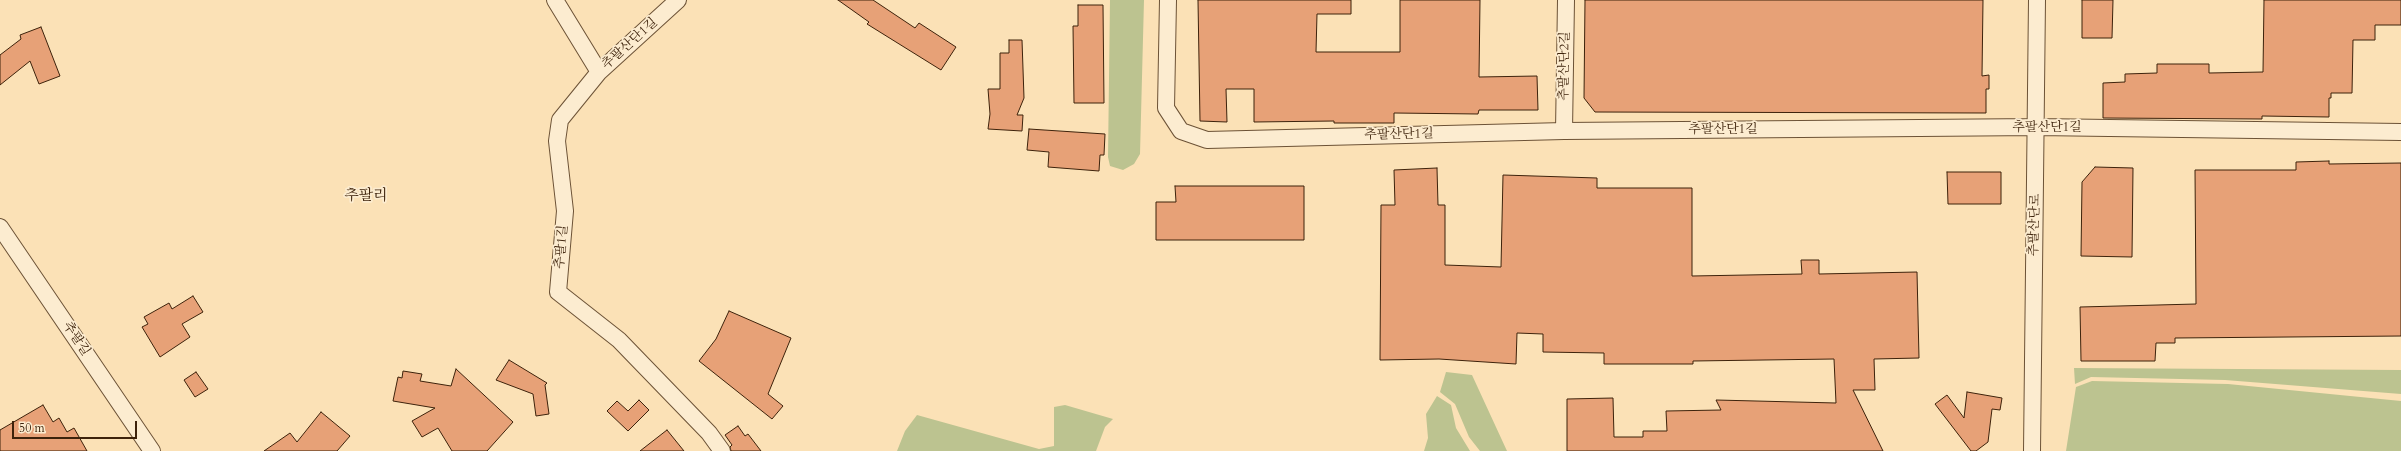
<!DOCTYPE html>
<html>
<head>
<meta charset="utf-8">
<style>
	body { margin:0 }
	#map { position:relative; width:2401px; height:451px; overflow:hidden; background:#fbe1b6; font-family:Cardo,serif }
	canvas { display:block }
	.scale { position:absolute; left:12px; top:421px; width:125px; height:18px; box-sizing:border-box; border:2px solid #3d220b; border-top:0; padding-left:5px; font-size:12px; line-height:14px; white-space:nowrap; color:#3d220b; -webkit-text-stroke:3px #fcecd0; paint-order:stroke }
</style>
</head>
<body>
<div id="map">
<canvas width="2401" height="451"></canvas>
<div class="scale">50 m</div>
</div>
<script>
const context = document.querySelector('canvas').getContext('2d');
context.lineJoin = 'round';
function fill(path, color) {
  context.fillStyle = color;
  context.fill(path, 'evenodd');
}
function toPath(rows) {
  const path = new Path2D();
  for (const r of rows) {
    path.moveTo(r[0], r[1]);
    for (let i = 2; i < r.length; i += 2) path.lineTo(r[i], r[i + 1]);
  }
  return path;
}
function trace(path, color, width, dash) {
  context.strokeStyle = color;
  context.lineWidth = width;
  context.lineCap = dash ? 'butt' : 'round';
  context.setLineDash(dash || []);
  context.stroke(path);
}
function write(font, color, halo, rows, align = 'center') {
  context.font = font + ' Cardo,"Noto Serif KR",serif';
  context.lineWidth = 3.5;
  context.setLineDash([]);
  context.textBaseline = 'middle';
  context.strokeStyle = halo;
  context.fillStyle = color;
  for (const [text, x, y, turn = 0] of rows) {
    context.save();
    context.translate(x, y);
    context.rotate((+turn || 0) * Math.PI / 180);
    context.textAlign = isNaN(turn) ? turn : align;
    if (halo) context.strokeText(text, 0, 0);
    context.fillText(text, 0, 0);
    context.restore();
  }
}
fill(toPath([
	[1110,0,1144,0,1140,154,1134,164,1123,170,1110,166,1108,157],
	[2074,368,2401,370,2401,394,2225,380,2091,377,2075,384],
	[1446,372,1472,375,1507,451,1480,451,1469,437,1455,404,1440,392],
	[2092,381,2228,384,2401,401,2401,451,2066,451,2076,387],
	[1437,396,1451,405,1456,428,1470,451,1424,451,1428,438,1426,414],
	[1065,405,1113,419,1105,427,1096,451,897,451,905,431,917,415,1039,449,1054,446,1054,407]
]), '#bcc390');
const building = toPath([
	[838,0,873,0,915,28,919,23,956,47,941,70,867,24,869,22,838,0],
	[1198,0,1351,0,1351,14,1317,14,1316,52,1400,52,1400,0,1480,0,1479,77,1537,76,1538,110,1479,110,1478,114,1394,113,1394,123,1334,123,1334,121,1254,122,1254,89,1226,89,1227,122,1200,121,1198,0],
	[1585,0,1983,0,1982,76,1989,75,1989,89,1986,89,1986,113,1595,112,1584,98,1585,0],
	[2082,0,2113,0,2112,38,2082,38,2082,0],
	[2264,0,2401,0,2401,25,2375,25,2375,40,2353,40,2352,93,2331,93,2331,98,2329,98,2329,117,2262,116,2262,119,2103,118,2103,83,2125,82,2125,74,2157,73,2157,64,2209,64,2209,73,2263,72,2264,0],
	[1078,5,1103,5,1104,103,1074,103,1073,26,1078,26,1078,5],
	[41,27,60,76,39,84,30,61,0,85,0,55,21,39,20,35,41,27],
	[1009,40,1022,40,1024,98,1017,115,1023,115,1022,131,988,129,990,114,988,89,1000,89,1000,53,1009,53,1009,40],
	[1029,129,1105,134,1104,155,1100,155,1099,171,1048,167,1049,152,1027,150,1029,129],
	[2329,161,2329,164,2401,163,2401,336,2175,338,2175,343,2156,343,2155,361,2081,361,2080,307,2196,304,2195,170,2296,170,2296,162,2329,161],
	[2095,167,2133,168,2132,257,2081,256,2082,182,2095,167],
	[1437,168,1438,205,1445,205,1445,265,1501,267,1503,175,1597,178,1597,188,1692,188,1692,276,1802,274,1801,260,1819,260,1819,274,1917,272,1919,358,1874,359,1875,390,1853,390,1883,451,1567,451,1567,399,1613,398,1614,437,1643,437,1643,431,1667,431,1666,411,1721,410,1716,400,1836,403,1834,359,1693,361,1693,364,1604,364,1604,353,1543,352,1543,334,1517,333,1516,364,1439,359,1380,360,1381,205,1395,205,1394,170,1437,168],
	[1947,172,2001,172,2001,204,1948,204,1947,172],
	[1175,186,1304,186,1304,240,1156,240,1156,202,1176,202,1175,186],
	[193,296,203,312,182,324,190,337,160,357,142,327,148,324,144,317,169,303,172,309,193,296],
	[729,311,791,338,768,394,783,406,772,419,699,361,716,339,729,311],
	[509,360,547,383,545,385,549,414,536,416,533,394,496,380,509,360],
	[456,369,513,422,487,451,452,451,438,428,422,437,412,421,435,408,393,401,398,377,402,378,403,371,422,374,420,381,451,386,456,369],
	[196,372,208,389,195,397,184,380,196,372],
	[1967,392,2002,398,2000,410,1992,409,1988,442,1976,451,1971,451,1935,404,1947,395,1964,418,1967,392],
	[639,400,649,410,628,431,607,411,617,401,628,411,639,400],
	[43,405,53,422,59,418,67,432,74,428,87,451,0,451,0,430,43,405],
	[321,412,350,436,337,451,264,451,290,433,297,442,321,412],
	[738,426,745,436,748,434,761,451,731,451,730,447,732,445,725,435,738,426],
	[667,430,684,451,640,451,667,430]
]);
fill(building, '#e7a177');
trace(building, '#3d220b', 1);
const minor = toPath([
	[555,0,599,72],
	[678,0,599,72,560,120,557,141,565,211,558,292,619,340,709,433,722,451],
	[1168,0,1166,108,1181,131,1207,140,1564,131,2037,127,2401,132],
	[1564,131,1566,0],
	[0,227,152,451],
	[2032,451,2037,0]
]);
trace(minor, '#6c5236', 18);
trace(minor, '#fcecd0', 16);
write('13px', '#3d220b', '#fcecd0', [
	["추팔산단1길",630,44,-42],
	["추팔산단2길",1565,66,-89],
	["추팔산단1길",2047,128],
	["추팔산단1길",1723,130],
	["추팔산단1길",1399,135,-1],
	["추팔산단로",2035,225,-88],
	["추팔1길",562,247,-85],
	["추팔길",76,339,56]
]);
write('15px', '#3d220b', '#fcecd0', [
	["추팔리",366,197]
]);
</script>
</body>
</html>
